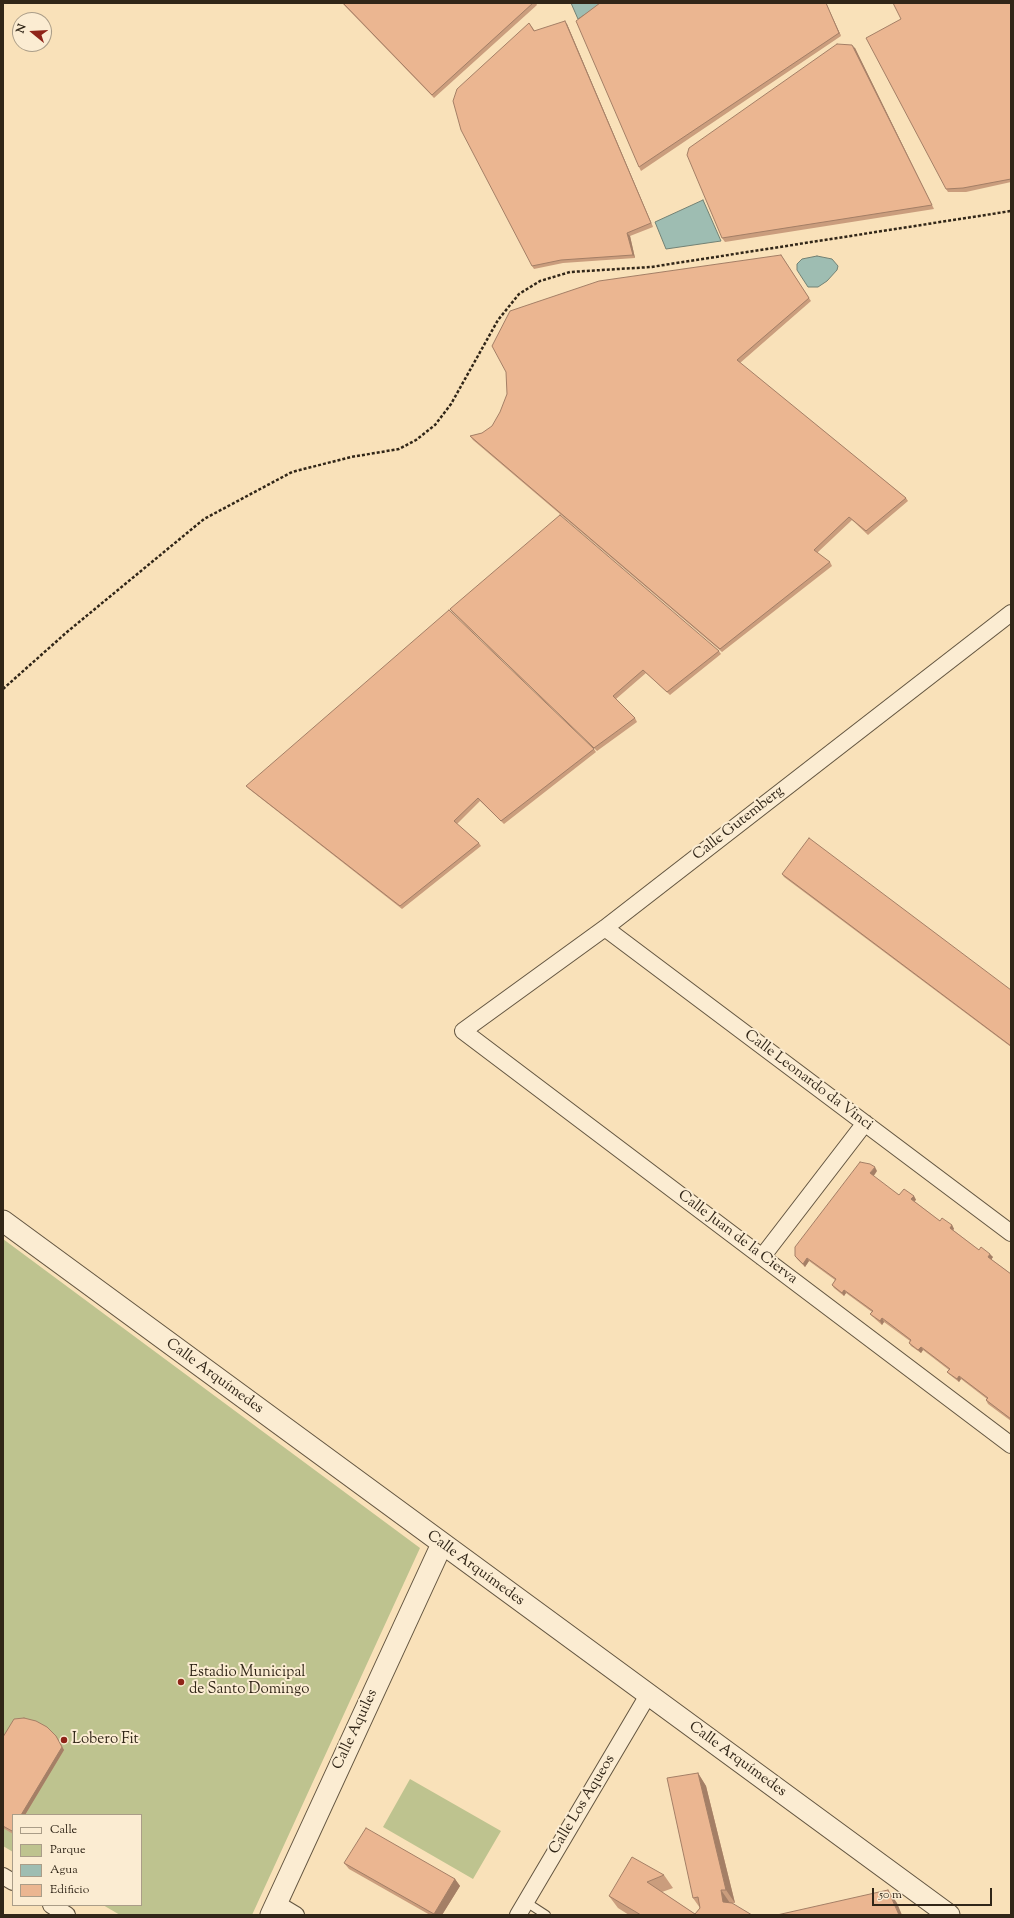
<!DOCTYPE html>
<html>
<head>
<meta charset="utf-8">
<style>
	body { margin:0 }
	#map { position:relative; width:1014px; height:1918px; overflow:hidden; background:#f9e1b9; font-family:"Sorts Mill Goudy",serif }
	canvas { display:block }
	.frame { position:absolute; inset:0; border:4px solid #312618; pointer-events:none }
	.legend { position:absolute; left:12px; top:1814px; width:130px; height:92px; box-sizing:border-box; background:#fbecd2; border:1px solid #aa9d88; margin:0; padding:5px 7px; list-style:none; font-size:12px; color:#312618 }
	.legend li { display:flex; align-items:center; gap:8px; height:20px }
	.legend b { width:20px; border:1px solid #aa9d88 }
	.north { position:absolute; left:12px; top:12px; width:40px; height:40px; box-sizing:border-box; background:#fbecd2; border:1px solid #aa9d88; border-radius:50%; rotate:288deg; font-size:11px; font-weight:700; line-height:16px; text-align:center; color:#312618 }
	.north::after { content:''; display:block; margin:auto; width:14px; height:18px; background:#8f2418; clip-path:polygon(50% 0,100% 100%,50% 72%,0 100%) }
	.scale { position:absolute; left:872px; top:1888px; width:120px; height:18px; box-sizing:border-box; border:2px solid #312618; border-top:0; padding-left:5px; font-size:12px; line-height:14px; white-space:nowrap; color:#312618; -webkit-text-stroke:3px #fbecd2; paint-order:stroke }
</style>
</head>
<body>
<div id="map">
<canvas width="1014" height="1918"></canvas>
<div class="frame"></div>
<ul class="legend">
<li><b style="height:5px;background:#fbecd2"></b>Calle</li>
<li><b style="height:11px;background:#bec38f"></b>Parque</li>
<li><b style="height:11px;background:#9ebdb2"></b>Agua</li>
<li><b style="height:11px;background:#ebb691"></b>Edificio</li>
</ul>
<div class="north">N</div>
<div class="scale">50 m</div>
</div>
<script>
const context = document.querySelector('canvas').getContext('2d');
context.lineJoin = 'round';
function fill(path, color) {
  context.fillStyle = color;
  context.fill(path, 'evenodd');
}
function toPath(rows) {
  const path = new Path2D();
  for (const r of rows) {
    path.moveTo(r[0], r[1]);
    for (let i = 2; i < r.length; i += 2) path.lineTo(r[i], r[i + 1]);
  }
  return path;
}
function trace(path, color, width, dash) {
  context.strokeStyle = color;
  context.lineWidth = width;
  context.lineCap = dash ? 'butt' : 'round';
  context.setLineDash(dash || []);
  context.stroke(path);
}
function write(font, color, halo, rows, align = 'center') {
  context.font = font + ' "Sorts Mill Goudy",serif';
  context.lineWidth = 4;
  context.setLineDash([]);
  context.textBaseline = 'middle';
  context.strokeStyle = halo;
  context.fillStyle = color;
  for (const [text, x, y, turn = 0] of rows) {
    context.save();
    context.translate(x, y);
    context.rotate((+turn || 0) * Math.PI / 180);
    context.textAlign = isNaN(turn) ? turn : align;
    if (halo) context.strokeText(text, 0, 0);
    context.fillText(text, 0, 0);
    context.restore();
  }
}
fill(toPath([
	[3,1239,420,1548,252,1915,120,1915,103,1905,141,1905,141,1815,13,1815,13,1852,3,1846],
	[410,1779,501,1831,473,1879,383,1827]
]), '#bec38f');
const water = toPath([
	[571,3,600,3,601,4,578,19,571,3],
	[703,200,721,241,666,249,655,222,703,200],
	[817,256,832,259,838,266,837,270,827,281,818,287,808,287,797,270,797,264,802,259,817,256]
]);
fill(water, '#9ebdb2');
trace(water, '#728174', 1);
const service = toPath([
	[526,1902,546,1915]
]);
const minor = toPath([
	[1011,613,605,928,463,1031,1011,1445],
	[605,928,1011,1233],
	[762,1257,865,1123],
	[3,1876,13,1882],
	[276,1903,296,1915],
	[51,1905,67,1915],
	[518,1915,648,1695]
]);
const tertiary = toPath([
	[3,1221,949,1915],
	[271,1915,442,1544]
]);
trace(service, '#635540', 10);
trace(minor, '#635540', 18);
trace(tertiary, '#635540', 23);
trace(toPath([
	[3,689,67,632,204,519,292,472,351,457,399,449,416,440,435,425,451,404,498,320,519,294,540,281,570,272,651,267,1011,211]
]), '#312618', 2.5, [3, 2]);
trace(service, '#fbecd2', 8);
trace(minor, '#fbecd2', 16);
trace(tertiary, '#fbecd2', 21);
fill(toPath([
	[342,3,536,3,537,5,434,98],
	[826,3,841,36,641,171,639,167],
	[1011,3,1011,182,966,192,948,192,946,189],
	[529,23,535,31,567,24,653,227,630,236,635,258,563,263,534,269,532,266],
	[855,48,934,209,725,242,722,238],
	[781,255,811,301,740,363,906,498,908,501,868,535,852,520,817,553,830,562,832,566,722,652,473,440,470,436,482,433],
	[450,609,719,651,721,654,670,695,646,673,616,699,635,718,637,722,597,751,452,612],
	[594,749,596,752,504,824,480,801,457,824,479,843,481,846,402,909,249,789,246,786],
	[782,874,1011,990,1011,1047,784,877],
	[877,1171,873,1176,899,1195,914,1196,916,1200,914,1201,940,1221,952,1225,954,1229,953,1230,979,1250,993,1257,991,1259,1011,1274,1011,1421,988,1404,986,1400,987,1399,961,1379,959,1382,950,1375,947,1372,949,1370,923,1350,921,1353,911,1346,909,1343,910,1341,884,1322,882,1325,873,1317,870,1314,872,1312,846,1293,844,1296,834,1288,832,1285,835,1280,809,1261,805,1267,797,1259,795,1256],
	[3,1737,58,1739,64,1750,25,1815,13,1815,13,1834,3,1828],
	[698,1773,706,1786,735,1903,730,1903,752,1915,629,1915,618,1908,609,1896,664,1875,673,1888,662,1892,695,1914,700,1908,693,1898],
	[344,1863,455,1879,460,1886,442,1915,430,1915,349,1869]
]), '#ca9d7d');
fill(toPath([
	[826,3,841,36,839,33],
	[565,21,567,24,653,227,651,223],
	[852,45,855,48,934,209],
	[627,233,630,236,635,258,633,255],
	[875,1167,877,1171,873,1177,870,1173],
	[914,1196,916,1200,913,1202,911,1199],
	[952,1225,954,1229,952,1231,950,1228],
	[990,1254,993,1257,991,1260,988,1257],
	[807,1258,809,1261,805,1267,803,1264],
	[844,1290,846,1293,844,1296,842,1293],
	[882,1318,884,1322,882,1325,880,1321],
	[921,1347,923,1350,921,1353,918,1350],
	[959,1376,961,1379,959,1382,957,1379],
	[56,1736,64,1750,25,1815,21,1815],
	[698,1773,706,1786,735,1903,726,1890],
	[455,1879,460,1886,442,1915,435,1915,434,1914],
	[721,1890,730,1903,723,1902],
	[888,1890,897,1903,902,1915,899,1915]
]), '#a47f66');
const building = toPath([
	[343,3,533,3,432,95,343,3],
	[600,3,826,3,839,33,639,167,576,21,600,3],
	[893,3,1011,3,1011,179,963,188,946,189,866,38,901,19,893,3],
	[565,21,651,223,627,233,633,255,561,260,532,266,461,130,453,101,457,89,529,23,534,31,565,21],
	[837,44,852,45,932,205,722,238,687,155,689,148,837,44],
	[781,255,809,298,737,360,906,498,866,531,849,517,814,550,830,562,720,649,470,436,482,433,492,426,500,412,507,394,506,372,492,346,510,311,599,281,781,255],
	[560,515,719,651,667,692,643,670,613,696,635,718,594,748,450,609,560,515],
	[449,610,594,749,501,821,478,798,454,821,479,843,400,906,246,786,449,610],
	[809,838,1011,990,1011,1046,782,874,809,838],
	[860,1162,870,1164,875,1167,870,1173,899,1195,904,1189,914,1196,911,1199,940,1221,942,1218,952,1225,950,1228,979,1250,981,1247,990,1254,988,1257,1011,1274,1011,1419,986,1400,988,1398,959,1376,957,1379,947,1372,950,1369,921,1347,918,1350,909,1343,911,1340,882,1318,880,1321,870,1314,873,1311,844,1290,842,1293,832,1285,836,1279,807,1258,803,1264,795,1256,795,1247,860,1162],
	[24,1718,36,1721,47,1727,56,1736,62,1747,21,1815,13,1815,13,1829,12,1831,3,1826,3,1737,14,1719,24,1718],
	[698,1773,726,1890,721,1890,723,1902,732,1903,752,1915,641,1915,609,1896,632,1857,664,1875,647,1882,695,1914,700,1908,698,1897,693,1898,667,1778,698,1773],
	[366,1828,455,1879,434,1914,344,1863,366,1828],
	[888,1890,899,1915,777,1915,888,1890]
]);
fill(building, '#ebb691');
trace(building, '#a47f66', 1);
for (const [x, y, r, color] of [
	[181,1682,4,"#8f2418"],
	[64,1740,4,"#8f2418"]
]) {
  const dot = new Path2D();
  dot.arc(x, y, r, 0, 2 * Math.PI);
  context.fillStyle = color;
  context.fill(dot);
  trace(dot, '#fbecd2', 1.5);
}
write('15px', '#312618', '#fbecd2', [
	["Calle Gutemberg",739,824,-38],
	["Calle Leonardo da Vinci",808,1081,37],
	["Calle Juan de la Cierva",737,1238,37],
	["Calle Arquímedes",214,1377,36],
	["Calle Arquímedes",475,1569,36],
	["Calle Aquiles",356,1730,-65],
	["Calle Arquímedes",737,1760,36],
	["Calle Los Aqueos",583,1805,-59]
]);
write('15px', '#312618', '#fbecd2', [
	["Estadio Municipal",189,1673],
	["de Santo Domingo",189,1690],
	["Lobero Fit",72,1740]
], 'left');
</script>
</body>
</html>
